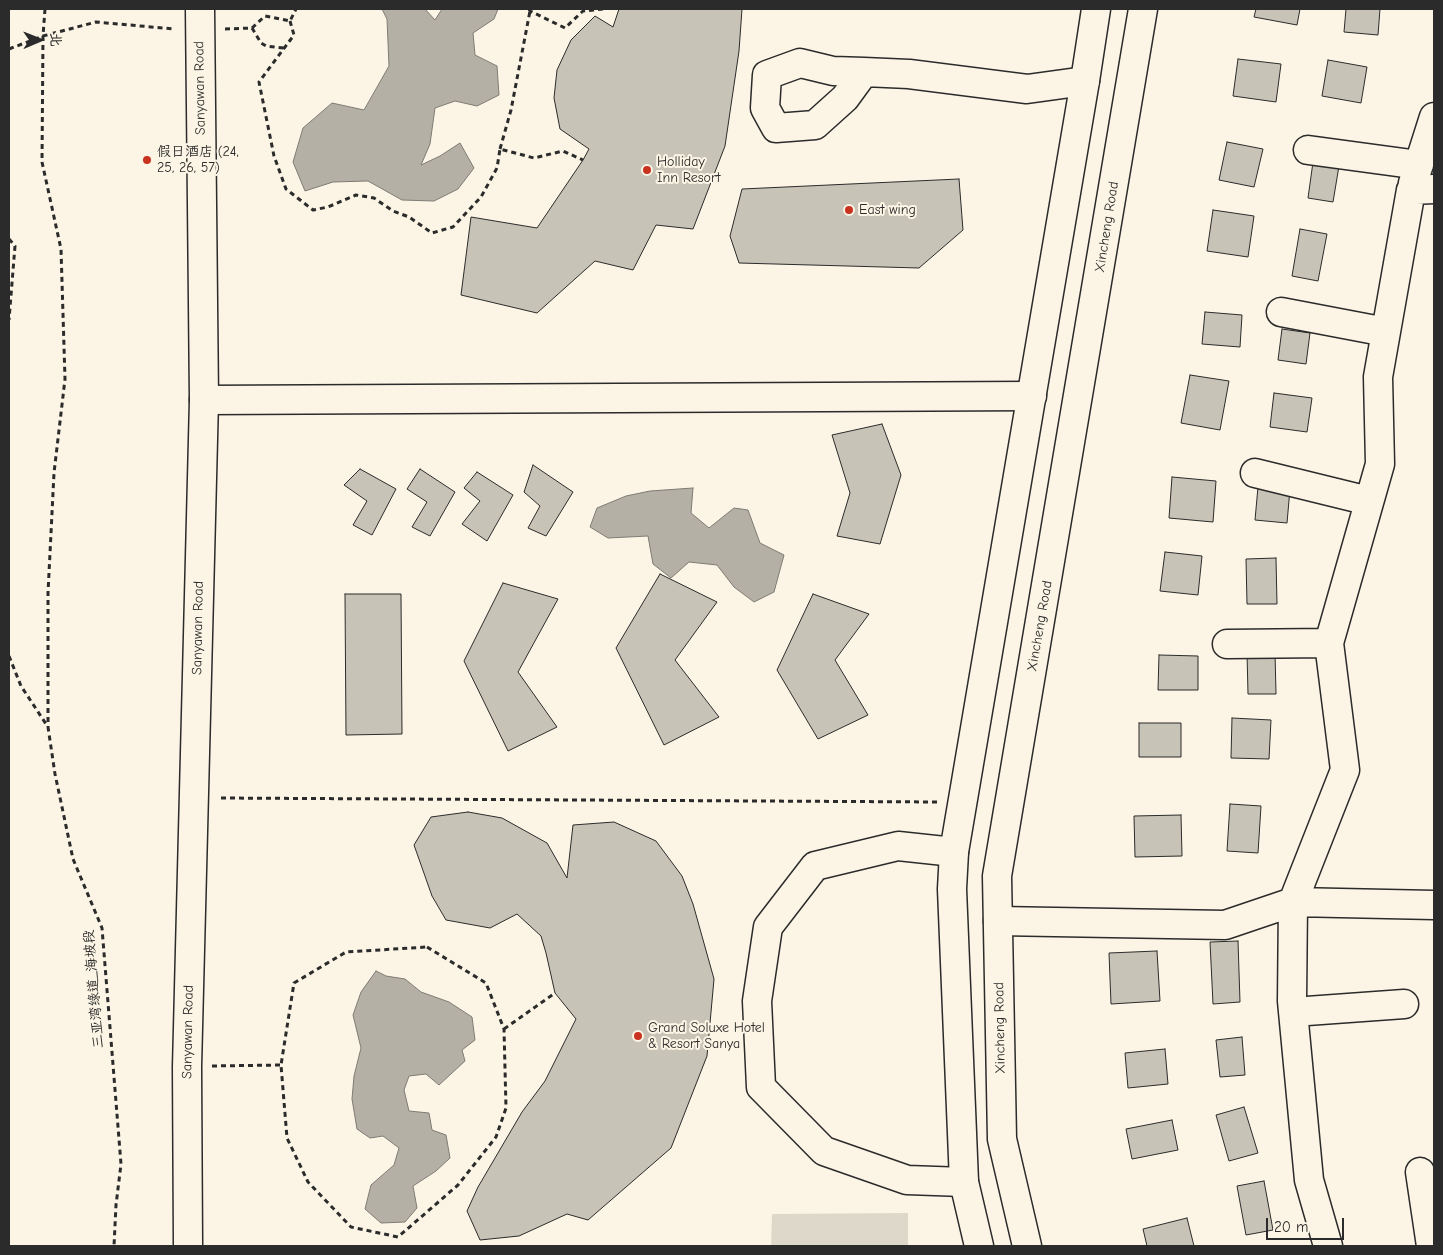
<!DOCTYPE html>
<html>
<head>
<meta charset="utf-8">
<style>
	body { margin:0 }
	#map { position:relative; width:1443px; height:1255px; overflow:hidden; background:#fcf5e5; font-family:"Comic Neue","LXGW WenKai TC",sans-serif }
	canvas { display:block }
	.frame { position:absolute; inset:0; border:10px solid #2b2b2b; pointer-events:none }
	.north { position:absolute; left:15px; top:15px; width:50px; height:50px; -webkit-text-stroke:4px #fcf5e5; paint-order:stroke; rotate:89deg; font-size:14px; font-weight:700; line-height:20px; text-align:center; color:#2b2b2b }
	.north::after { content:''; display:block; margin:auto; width:18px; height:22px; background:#2b2b2b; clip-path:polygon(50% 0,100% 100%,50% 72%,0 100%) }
	.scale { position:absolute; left:1266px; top:1218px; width:78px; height:22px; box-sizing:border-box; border:2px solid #2b2b2b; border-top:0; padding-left:6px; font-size:15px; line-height:18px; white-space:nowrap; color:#2b2b2b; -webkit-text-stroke:4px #fcf5e5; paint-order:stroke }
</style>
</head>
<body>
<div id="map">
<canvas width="1443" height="1255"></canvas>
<div class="frame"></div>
<div class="north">北</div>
<div class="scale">20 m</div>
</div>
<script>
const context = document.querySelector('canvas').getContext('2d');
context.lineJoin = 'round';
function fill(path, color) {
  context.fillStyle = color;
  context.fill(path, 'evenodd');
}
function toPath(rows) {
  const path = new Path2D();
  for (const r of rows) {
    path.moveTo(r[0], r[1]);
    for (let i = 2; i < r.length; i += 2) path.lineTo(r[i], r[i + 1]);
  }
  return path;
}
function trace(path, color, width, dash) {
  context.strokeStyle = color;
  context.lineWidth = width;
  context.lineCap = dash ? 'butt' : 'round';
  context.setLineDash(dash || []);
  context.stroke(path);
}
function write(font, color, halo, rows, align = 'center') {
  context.font = font + ' "Comic Neue","LXGW WenKai TC",sans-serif';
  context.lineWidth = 4;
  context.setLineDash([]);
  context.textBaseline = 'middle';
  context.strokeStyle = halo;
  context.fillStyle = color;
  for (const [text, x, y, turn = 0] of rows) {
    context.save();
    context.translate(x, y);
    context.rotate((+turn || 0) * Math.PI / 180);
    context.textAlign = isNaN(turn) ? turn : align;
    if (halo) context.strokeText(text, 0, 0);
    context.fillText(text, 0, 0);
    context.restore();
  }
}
fill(toPath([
	[908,1213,908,1246,771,1246,772,1214]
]), '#ded8ca');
const water = toPath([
	[382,9,425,9,435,20,442,9,498,9,494,19,473,33,475,55,497,66,499,95,477,106,455,101,435,108,430,144,421,165,440,156,460,143,474,168,458,189,434,201,402,200,368,181,333,182,305,191,293,162,303,128,332,103,364,110,389,66,387,19,382,9],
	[693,488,691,513,709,528,734,508,748,510,760,543,784,555,774,592,754,602,734,587,717,565,689,562,671,578,653,564,648,536,608,538,590,527,597,508,626,496,650,491,693,488],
	[376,971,386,976,405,979,421,992,449,1002,472,1017,475,1040,462,1050,465,1061,439,1085,426,1074,409,1076,404,1090,409,1111,429,1113,432,1130,446,1135,450,1158,436,1171,413,1186,417,1208,405,1222,381,1223,365,1209,371,1185,394,1165,399,1148,383,1136,370,1138,357,1129,352,1099,354,1076,361,1048,353,1015,361,992,376,971]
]);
fill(water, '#b4b0a5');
trace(water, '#7d7b74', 1);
const building = toPath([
	[619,9,742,9,739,51,725,146,693,229,656,225,633,270,595,261,537,313,461,295,471,217,537,228,583,160,589,149,560,129,554,98,557,70,571,40,595,16,613,27,619,9],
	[1256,9,1300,9,1297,25,1254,17,1256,9],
	[1346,9,1380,9,1378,35,1344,32,1346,9],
	[1238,59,1281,64,1276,102,1233,96,1238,59],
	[1328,60,1367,67,1361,103,1322,96,1328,60],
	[1227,142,1263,149,1254,187,1219,180,1227,142],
	[1313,162,1339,166,1333,202,1308,198,1313,162],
	[959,179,963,230,919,268,739,263,730,236,742,189,959,179],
	[1213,210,1254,216,1248,257,1207,251,1213,210],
	[1300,229,1327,234,1318,281,1292,276,1300,229],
	[1205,312,1242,315,1240,347,1202,344,1205,312],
	[1282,329,1310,333,1306,364,1278,360,1282,329],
	[1190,375,1229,381,1220,430,1181,423,1190,375],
	[1274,393,1312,398,1307,432,1270,427,1274,393],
	[882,424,901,475,880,544,837,536,850,493,832,435,882,424],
	[533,465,573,492,546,536,528,528,540,506,524,492,533,465],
	[360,469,396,489,372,535,353,525,367,501,344,485,360,469],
	[420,469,455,492,430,536,412,527,427,502,407,489,420,469],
	[477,472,513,495,487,541,462,524,480,501,464,488,477,472],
	[1172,477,1216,481,1213,522,1169,518,1172,477],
	[1258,487,1290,489,1287,523,1255,520,1258,487],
	[1165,552,1202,556,1198,595,1160,591,1165,552],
	[1276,558,1277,604,1247,604,1246,559,1276,558],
	[660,574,717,602,675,660,719,717,664,745,616,648,660,574],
	[503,583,558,599,518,672,557,727,508,751,464,661,503,583],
	[345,594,401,594,402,734,346,735,345,594],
	[813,594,869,614,835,660,868,715,818,739,777,670,813,594],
	[1247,652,1275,652,1276,694,1248,694,1247,652],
	[1159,655,1198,656,1198,690,1158,690,1159,655],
	[1232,718,1271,720,1269,759,1231,758,1232,718],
	[1139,723,1181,723,1181,757,1139,757,1139,723],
	[1230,804,1261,806,1258,853,1227,851,1230,804],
	[468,812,502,818,547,843,567,878,573,825,614,822,656,841,682,876,693,904,714,979,707,1056,671,1148,588,1220,567,1214,519,1236,480,1240,467,1211,478,1187,522,1112,545,1081,576,1019,555,993,546,953,541,936,517,914,490,928,446,920,432,896,414,845,431,817,468,812],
	[1181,815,1182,856,1135,857,1134,816,1181,815],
	[1238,941,1240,1002,1213,1004,1210,942,1238,941],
	[1157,951,1160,1001,1111,1004,1109,953,1157,951],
	[1242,1037,1245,1075,1220,1077,1216,1040,1242,1037],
	[1165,1049,1168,1084,1128,1088,1125,1053,1165,1049],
	[1244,1107,1258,1153,1229,1161,1216,1115,1244,1107],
	[1172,1120,1178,1150,1132,1159,1126,1129,1172,1120],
	[1264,1181,1273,1230,1246,1235,1237,1186,1264,1181],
	[1187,1218,1194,1246,1147,1246,1143,1229,1187,1218]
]);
fill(building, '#c8c3b7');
trace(building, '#2b2b2b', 1);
const minor = toPath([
	[864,72,845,98,815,125,776,128,765,108,767,75,800,63,833,71,864,72,909,74,1027,89,1085,81],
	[1308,150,1419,165],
	[1413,183,1434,117],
	[1281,312,1386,332],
	[204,400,1032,396],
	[1255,473,1369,501],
	[1227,644,1329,643],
	[954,852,898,846,815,866,768,927,757,1001,761,1087,824,1151,907,1180,964,1182],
	[998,921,1225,925,1293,902,1434,905],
	[1293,1012,1404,1004],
	[1420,1172,1431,1246],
	[1328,1246,1309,1180,1292,1001,1293,902,1345,770,1329,643,1380,464,1378,377,1411,190,1434,189]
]);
const major = toPath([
	[188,1246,187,1067,204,400,200,9],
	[979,1246,964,1182,952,889,954,852,1085,81,1096,9],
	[1027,1246,1002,1139,997,876,1143,9]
]);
trace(minor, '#2b2b2b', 31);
trace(major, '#2b2b2b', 31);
trace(toPath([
	[45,9,43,36,42,162,61,249,65,379,54,473,48,593,48,727],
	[529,9,530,11,565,28,583,11,604,9],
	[290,21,294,35,259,82,274,156,286,189,313,210,328,207,356,195,374,198,393,211,409,217,432,233,453,227,481,197,497,168,500,149,534,158,563,151,583,160],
	[252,28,261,43,266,46,284,48],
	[225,29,252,28,265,16,290,21,296,9],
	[9,49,43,36,96,22,174,29],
	[500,149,511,110,530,11],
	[9,239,15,246,9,320],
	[9,656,21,686,48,727,55,774,73,859,102,928,121,1164,116,1205,114,1246],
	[221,798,937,802],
	[427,947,486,983,504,1029,506,1108,496,1137,458,1185,398,1237,351,1227,308,1182,287,1138,281,1065,294,983,346,952,427,947],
	[504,1029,555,993],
	[212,1066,281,1065]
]), '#2b2b2b', 3, [5, 4]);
trace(minor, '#fcf5e5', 28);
trace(major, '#fcf5e5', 28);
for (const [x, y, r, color] of [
	[147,160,5,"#c8321e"],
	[647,170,5,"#c8321e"],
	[849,210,5,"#c8321e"],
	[638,1036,5,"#c8321e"]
]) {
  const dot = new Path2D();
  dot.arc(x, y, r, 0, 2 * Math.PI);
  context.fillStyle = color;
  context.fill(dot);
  trace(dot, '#fcf5e5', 2);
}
write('14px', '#2b2b2b', '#fcf5e5', [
	["Sanyawan Road",200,88,-91],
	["Xincheng Road",1107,227,-81],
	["Xincheng Road",1040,626,-80],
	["Sanyawan Road",198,628,-89],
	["三亚湾绿道_海坡段",94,989,-95],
	["Xincheng Road",1000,1028,-91],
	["Sanyawan Road",188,1032,-89]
]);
write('14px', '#2b2b2b', '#fcf5e5', [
	["假日酒店 (24,",157,152],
	["25, 26, 57)",157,168],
	["Holliday",657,162],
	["Inn Resort",657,178],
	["East wing",859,210],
	["Grand Soluxe Hotel",648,1028],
	["& Resort Sanya",648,1044]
], 'left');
</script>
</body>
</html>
